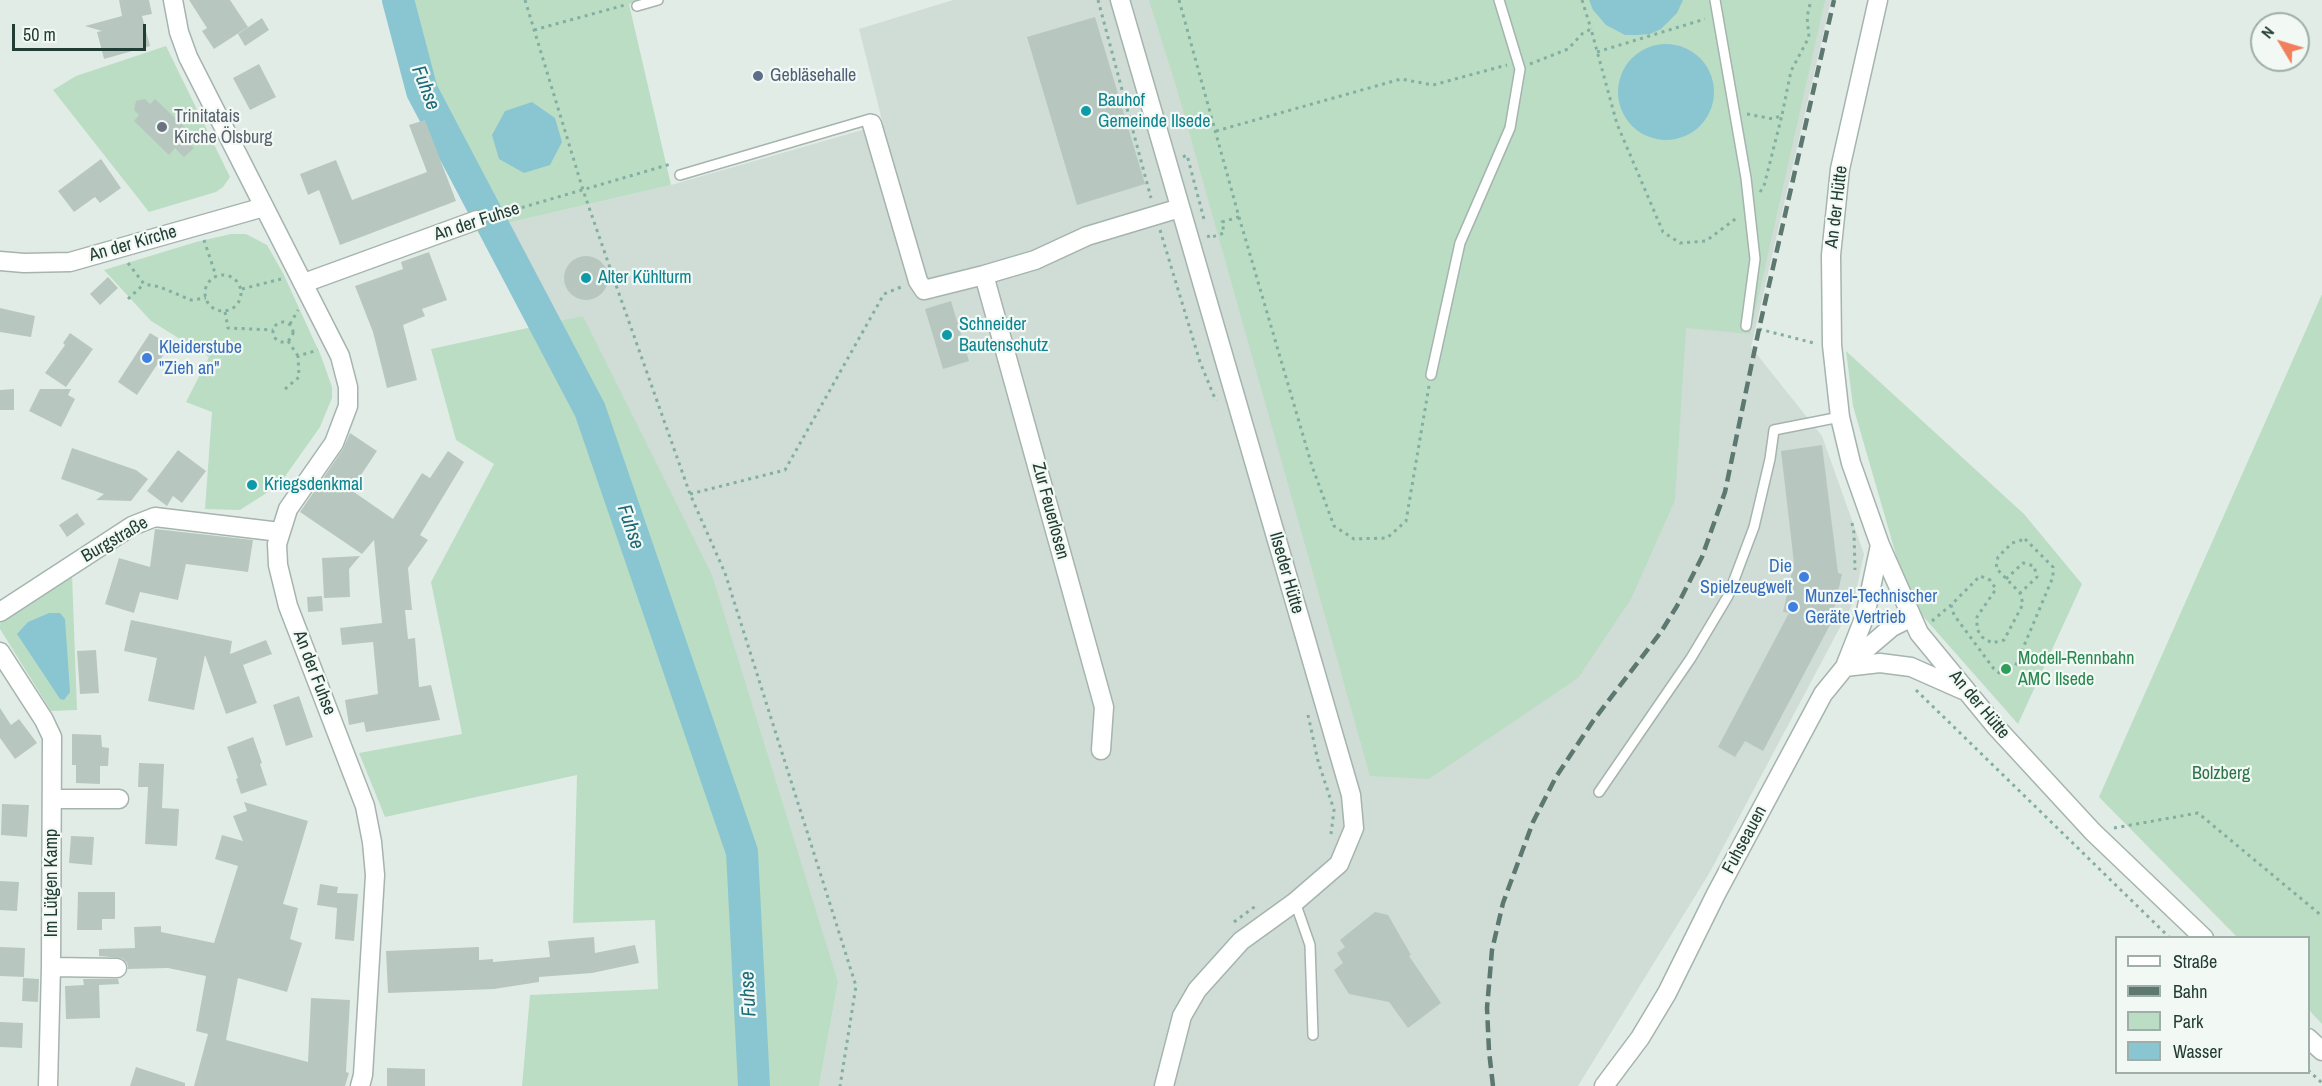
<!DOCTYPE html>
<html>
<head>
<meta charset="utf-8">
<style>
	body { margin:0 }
	#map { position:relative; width:2322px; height:1086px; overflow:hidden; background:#e2ece7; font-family:"Archivo Narrow",sans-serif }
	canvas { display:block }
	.legend { position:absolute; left:2115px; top:936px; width:195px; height:138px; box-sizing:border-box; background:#f2f9f5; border:2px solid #9faea8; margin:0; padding:8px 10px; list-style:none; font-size:18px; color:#223d35 }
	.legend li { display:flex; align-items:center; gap:12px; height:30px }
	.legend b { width:30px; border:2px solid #9faea8 }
	.north { position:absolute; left:2250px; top:12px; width:60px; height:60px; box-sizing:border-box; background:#f2f9f5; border:2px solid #9faea8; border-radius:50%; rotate:308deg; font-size:16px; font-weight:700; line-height:24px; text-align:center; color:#223d35 }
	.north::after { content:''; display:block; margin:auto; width:21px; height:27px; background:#f17f5b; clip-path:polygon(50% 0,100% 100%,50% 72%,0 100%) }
	.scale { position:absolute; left:12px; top:24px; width:134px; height:27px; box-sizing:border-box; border:3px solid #223d35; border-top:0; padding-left:8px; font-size:18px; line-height:21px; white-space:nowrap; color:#223d35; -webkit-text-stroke:4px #f2f9f5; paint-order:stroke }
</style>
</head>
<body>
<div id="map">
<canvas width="2322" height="1086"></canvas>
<ul class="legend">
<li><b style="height:8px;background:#fff"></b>Straße</li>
<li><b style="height:8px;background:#5c7871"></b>Bahn</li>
<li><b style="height:16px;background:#bbddc4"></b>Park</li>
<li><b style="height:16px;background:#8ac6d1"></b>Wasser</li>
</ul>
<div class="north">N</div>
<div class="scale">50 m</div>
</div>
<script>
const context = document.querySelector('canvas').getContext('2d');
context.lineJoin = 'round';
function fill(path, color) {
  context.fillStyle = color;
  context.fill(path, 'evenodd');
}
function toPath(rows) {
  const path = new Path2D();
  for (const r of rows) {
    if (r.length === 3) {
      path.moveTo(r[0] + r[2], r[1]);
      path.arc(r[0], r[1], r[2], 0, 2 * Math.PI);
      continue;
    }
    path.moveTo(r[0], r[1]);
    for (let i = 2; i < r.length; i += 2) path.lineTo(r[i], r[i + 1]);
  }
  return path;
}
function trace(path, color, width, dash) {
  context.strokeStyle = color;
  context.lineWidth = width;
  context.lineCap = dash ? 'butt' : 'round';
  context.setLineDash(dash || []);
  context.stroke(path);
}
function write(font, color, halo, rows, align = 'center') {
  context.font = font + ' "Archivo Narrow",sans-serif';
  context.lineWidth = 4.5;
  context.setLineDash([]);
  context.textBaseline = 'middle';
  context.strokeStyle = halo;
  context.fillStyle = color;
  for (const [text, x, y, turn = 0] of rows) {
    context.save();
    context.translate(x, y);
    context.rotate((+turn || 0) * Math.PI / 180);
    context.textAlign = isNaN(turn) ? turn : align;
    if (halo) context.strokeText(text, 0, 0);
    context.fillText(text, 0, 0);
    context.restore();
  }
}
fill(toPath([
	[953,0,1831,0,1751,347,1822,436,1864,554,1854,601,1710,872,1578,1086,819,1086,838,982,583,316,555,323,503,224,671,185,883,124,859,29]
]), '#d0dcd6');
fill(toPath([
	[405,0,642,0,629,4,671,185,503,224,428,90],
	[1149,0,1825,0,1750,334,1686,328,1675,500,1631,599,1578,678,1429,779,1370,776,1177,89],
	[166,46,230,177,223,187,216,192,149,212,53,90,76,76],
	[231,234,246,234,267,245,283,273,321,356,332,387,332,398,320,427,279,485,240,510,205,509,212,412,186,402,209,357,151,321,104,270,196,242],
	[2322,294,2322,1024,2309,1010,2308,938,2237,937,2099,797],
	[583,316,712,575,838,982,819,1086,522,1086,530,995,658,989,655,920,573,923,577,775,385,817,359,753,462,734,431,582,494,464,456,440,431,349],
	[1846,351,2024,514,2082,584,2018,724,1921,614,1907,593,1853,406],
	[72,574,77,710,51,711,0,629,0,625,2,615]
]), '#bbddc4');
fill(toPath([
	[1589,0,1683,0,1677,13,1661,29,1650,34,1637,35,1625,35,1606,25,1593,10],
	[1666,92,48],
	[532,102,555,118,562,142,550,165,524,173,499,159,492,135,505,111],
	[49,613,60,613,65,619,70,692,64,700,60,699,17,634,28,622]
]), '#8ac6d1');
trace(toPath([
	[398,0,422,91,590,410,742,852,754,1086]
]), '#8ac6d1', 32);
fill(toPath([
	[119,0,149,0,152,14,142,16,150,46,104,59,97,32,102,31,85,26,122,16],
	[189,0,230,0,248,27,214,49,202,31,207,28],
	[1095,17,1145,184,1077,205,1027,37],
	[262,18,269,30,245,46,238,34],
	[259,64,276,97,250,110,233,78],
	[145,99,150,104,155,99,191,133,185,139,194,148,184,157,175,148,169,155,134,121,139,115,134,110,136,101],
	[425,120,456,201,340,245,319,190,308,195,300,174,336,160,352,200,427,172,409,125],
	[101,159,121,188,100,203,95,197,74,212,58,191],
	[429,252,447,300,422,309,425,316,403,325,417,380,387,388,373,332,355,286,403,269,401,262],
	[586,278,22],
	[108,277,118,288,100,305,90,294],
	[951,301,969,361,943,369,925,309],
	[0,308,35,316,31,337,0,332],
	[70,333,93,349,66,387,45,373,65,345,63,343],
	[150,333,170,345,137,395,118,382],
	[14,389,14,410,0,410,0,390],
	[40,389,71,389,68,395,75,399,61,427,29,411],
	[350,433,377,451,351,490,393,519,422,473,430,478,448,451,464,462,420,535,428,540,408,568,412,610,405,610,408,639,415,638,419,687,431,685,440,720,366,732,364,722,349,725,345,700,378,694,373,642,342,645,340,628,382,623,374,540,362,554,300,512,343,449],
	[1822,445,1838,573,1842,574,1831,623,1763,751,1745,741,1735,757,1718,747,1789,613,1783,612,1794,563,1781,451],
	[72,448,136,470,148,479,131,501,96,500,104,494,61,479],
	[178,450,206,471,182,503,173,496,167,506,147,491],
	[77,513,85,524,67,537,59,525],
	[155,529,253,540,248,572,186,564,178,600,140,592,134,613,105,604,119,558,150,567],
	[360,556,349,569,350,597,324,598,322,558],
	[322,596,323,611,308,612,307,597],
	[131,620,232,641,230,654,266,640,272,654,243,665,257,703,226,714,205,655,194,710,148,701,157,658,124,651],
	[96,650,99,693,80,694,77,651],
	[299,696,313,737,286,746,273,705],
	[0,708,11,725,19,719,37,743,15,759,0,738],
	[72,734,101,735,102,747,109,748,108,766,100,766,100,784,76,783,76,765,72,765],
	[253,737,262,763,260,764,267,785,241,794,236,779,238,778,227,747],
	[139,763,164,764,162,808,179,809,177,846,145,844,148,787,138,787],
	[244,802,308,821,283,904,298,908,290,939,302,943,287,992,238,978,226,1040,308,1062,311,998,350,1000,346,1072,349,1073,345,1086,194,1086,208,1034,196,1031,206,976,168,968,128,969,127,963,122,958,99,956,99,949,135,948,134,927,161,926,161,932,214,943,238,866,215,859,222,835,243,841,233,816,247,811],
	[2,804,29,805,27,837,1,835],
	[71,836,94,837,92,865,69,863],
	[0,881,19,882,17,911,0,910],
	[320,884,338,887,337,893,358,894,354,941,335,939,337,908,317,905],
	[78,892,115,892,115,919,102,919,102,930,77,930],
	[1375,912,1388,915,1411,955,1409,956,1441,1003,1408,1028,1389,1002,1349,994,1334,970,1343,963,1337,953,1345,947,1340,940],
	[594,937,595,953,635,945,639,963,592,973,539,977,539,982,494,989,388,993,386,951,479,947,479,960,493,959,493,962,550,957,548,941],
	[0,947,25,948,24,977,0,976],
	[23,978,39,979,38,1002,22,1001],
	[83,979,118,979,119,984,99,985,100,1018,66,1019,65,986,84,985],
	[0,1022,23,1023,22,1048,0,1047],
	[136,1067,185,1083,185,1086,130,1086],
	[387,1068,425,1069,425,1086,387,1086]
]), '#b7c7c0');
const service = toPath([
	[1715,0,1746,178,1755,259,1746,326],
	[637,6,658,0],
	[680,175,870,119,871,122],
	[1431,375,1460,243,1510,128,1520,69,1499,0],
	[1599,792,1691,658,1728,596,1754,527,1770,459,1774,430,1840,417],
	[1295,902,1310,945,1313,1035]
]);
const minor = toPath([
	[1120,0,1351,795,1354,828,1339,864,1295,902,1241,941,1197,990,1182,1016,1164,1086],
	[872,124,918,281,924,290,984,275],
	[0,261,24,263,70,262,264,207],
	[304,283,477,220],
	[0,612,132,526,155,517,280,532],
	[0,652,44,720,52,737,51,967,48,1086],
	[1101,750,1104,707,984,275,1035,260,1087,236,1180,208],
	[52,799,119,799],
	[51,967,117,968]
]);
const tertiary = toPath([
	[173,0,179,32,188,57,340,356,348,387,348,406,334,443,288,509,277,544,278,565,288,606,365,806,372,842,375,875,363,1075,360,1086],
	[1878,0,1840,169,1831,255,1832,345,1840,417,1851,463,1880,545,1919,633,1997,728,2093,832,2204,938],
	[1846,664,1865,616,1880,545],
	[1845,667,1880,663,1911,667,1963,690],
	[2308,1038,2322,1051],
	[1604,1086,1640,1038,1667,993,1716,894,1823,694,1845,667,1892,627,1912,617]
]);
trace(service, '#a5b4ae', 12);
trace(minor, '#a5b4ae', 21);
trace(tertiary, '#a5b4ae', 21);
trace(toPath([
	[525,0,583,190,617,288,690,494,725,573,856,986,840,1086],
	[1098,0,1151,198],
	[1179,0,1239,217,1312,466,1334,526,1354,539,1387,538,1406,521,1429,386],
	[1582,0,1591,29],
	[534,30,625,5],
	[1597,52,1705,19],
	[1530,64,1568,49,1583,33,1591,29,1617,124,1663,232,1680,243,1706,241,1738,217],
	[1747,114,1773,119,1782,115,1791,71,1809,37,1807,17,1811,0],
	[1216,131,1401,79,1433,85,1507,65],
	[1183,157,1187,155,1205,223],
	[1760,192,1764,186,1782,115],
	[493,216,671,164],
	[1160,230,1200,362,1216,401],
	[1208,235,1209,238,1224,233,1222,222,1239,217],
	[204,240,216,276],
	[128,263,144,284,160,287,191,300,206,298],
	[223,293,18],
	[242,289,281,279],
	[128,299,144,284],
	[225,312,228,328,273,330],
	[283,332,10],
	[290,324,298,310],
	[1759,329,1814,343],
	[288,341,298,356],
	[285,389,299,377,298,356,318,350],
	[690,494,785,470,884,294,901,287],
	[1852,523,1854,533,1855,570],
	[2025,539,2053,567,2053,577,2015,667,2002,675,1994,669,1954,615,1951,605,1980,576,1990,580,1996,589,1977,617,1977,629,1982,637,1992,643,2004,640,2023,604,2020,593,1996,568,1998,557,2012,543,2025,539],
	[2006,579,2023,563,2034,566,2037,577,2020,593],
	[1932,621,1951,605],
	[1916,690,2170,938],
	[1308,715,1318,761,1334,810,1331,834],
	[2114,828,2198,813,2322,916],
	[1234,922,1257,905],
	[2308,1070,2322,1083]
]), '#82afa1', 3, [3, 4.5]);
trace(service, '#fff', 9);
trace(minor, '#fff', 18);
trace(tertiary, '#fff', 18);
trace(toPath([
	[1493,1086,1489,1051,1487,1008,1492,950,1503,903,1533,822,1556,777,1593,721,1661,632,1677,606,1702,557,1725,492,1759,329,1834,0]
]), '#5c7871', 4.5, [12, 6]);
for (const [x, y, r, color] of [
	[758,76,6,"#5c6f8a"],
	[1086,111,6,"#0f9aa8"],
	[162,127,6,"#6b7280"],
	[586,278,6,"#0f9aa8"],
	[947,335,6,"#0f9aa8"],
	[147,358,6,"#3f7fe0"],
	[252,485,6,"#0f9aa8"],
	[1804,577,6,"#3f7fe0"],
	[1793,607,6,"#3f7fe0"],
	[2006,669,6,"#2e9e5b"]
]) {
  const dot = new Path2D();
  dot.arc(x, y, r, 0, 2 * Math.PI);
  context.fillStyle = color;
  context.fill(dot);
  trace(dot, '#f2f9f5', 2);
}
write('18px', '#4e5e75', '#f2f9f5', [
	["Gebläsehalle",770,76]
], 'left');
write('18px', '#0d838f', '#f2f9f5', [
	["Bauhof",1098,101],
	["Gemeinde Ilsede",1098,122],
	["Alter Kühlturm",598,278],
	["Schneider",959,325],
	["Bautenschutz",959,346],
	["Kriegsdenkmal",264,485]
], 'left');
write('18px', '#5b616d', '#f2f9f5', [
	["Trinitatais",174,117],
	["Kirche Ölsburg",174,138]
], 'left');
write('18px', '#223d35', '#f2f9f5', [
	["An der Hütte",1837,207,-83],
	["An der Fuhse",477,222,-18],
	["An der Kirche",133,244,-16],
	["Zur Feuerlosen",1050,511,75],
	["Burgstraße",115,540,-30],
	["Ilseder Hütte",1286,573,74],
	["An der Fuhse",314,673,69],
	["An der Hütte",1979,705,50],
	["Fuhseauen",1745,840,-62],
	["Im Lütgen Kamp",52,883,-90]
]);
write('18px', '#366cbe', '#f2f9f5', [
	["Kleiderstube",159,348],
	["\"Zieh an\"",159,369],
	["Die",1792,567,"right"],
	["Spielzeugwelt",1792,588,"right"],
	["Munzel-Technischer",1805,597],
	["Geräte Vertrieb",1805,618]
], 'left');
write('18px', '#27864d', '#f2f9f5', [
	["Modell-Rennbahn",2018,659],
	["AMC Ilsede",2018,680]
], 'left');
write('18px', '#2c7447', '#f2f9f5', [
	["Bolzberg",2221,774]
]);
write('italic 20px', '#1c6a79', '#f2f9f5', [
	["Fuhse",425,88,69],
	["Fuhse",630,527,71],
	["Fuhse",749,994,-93]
]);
</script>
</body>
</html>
